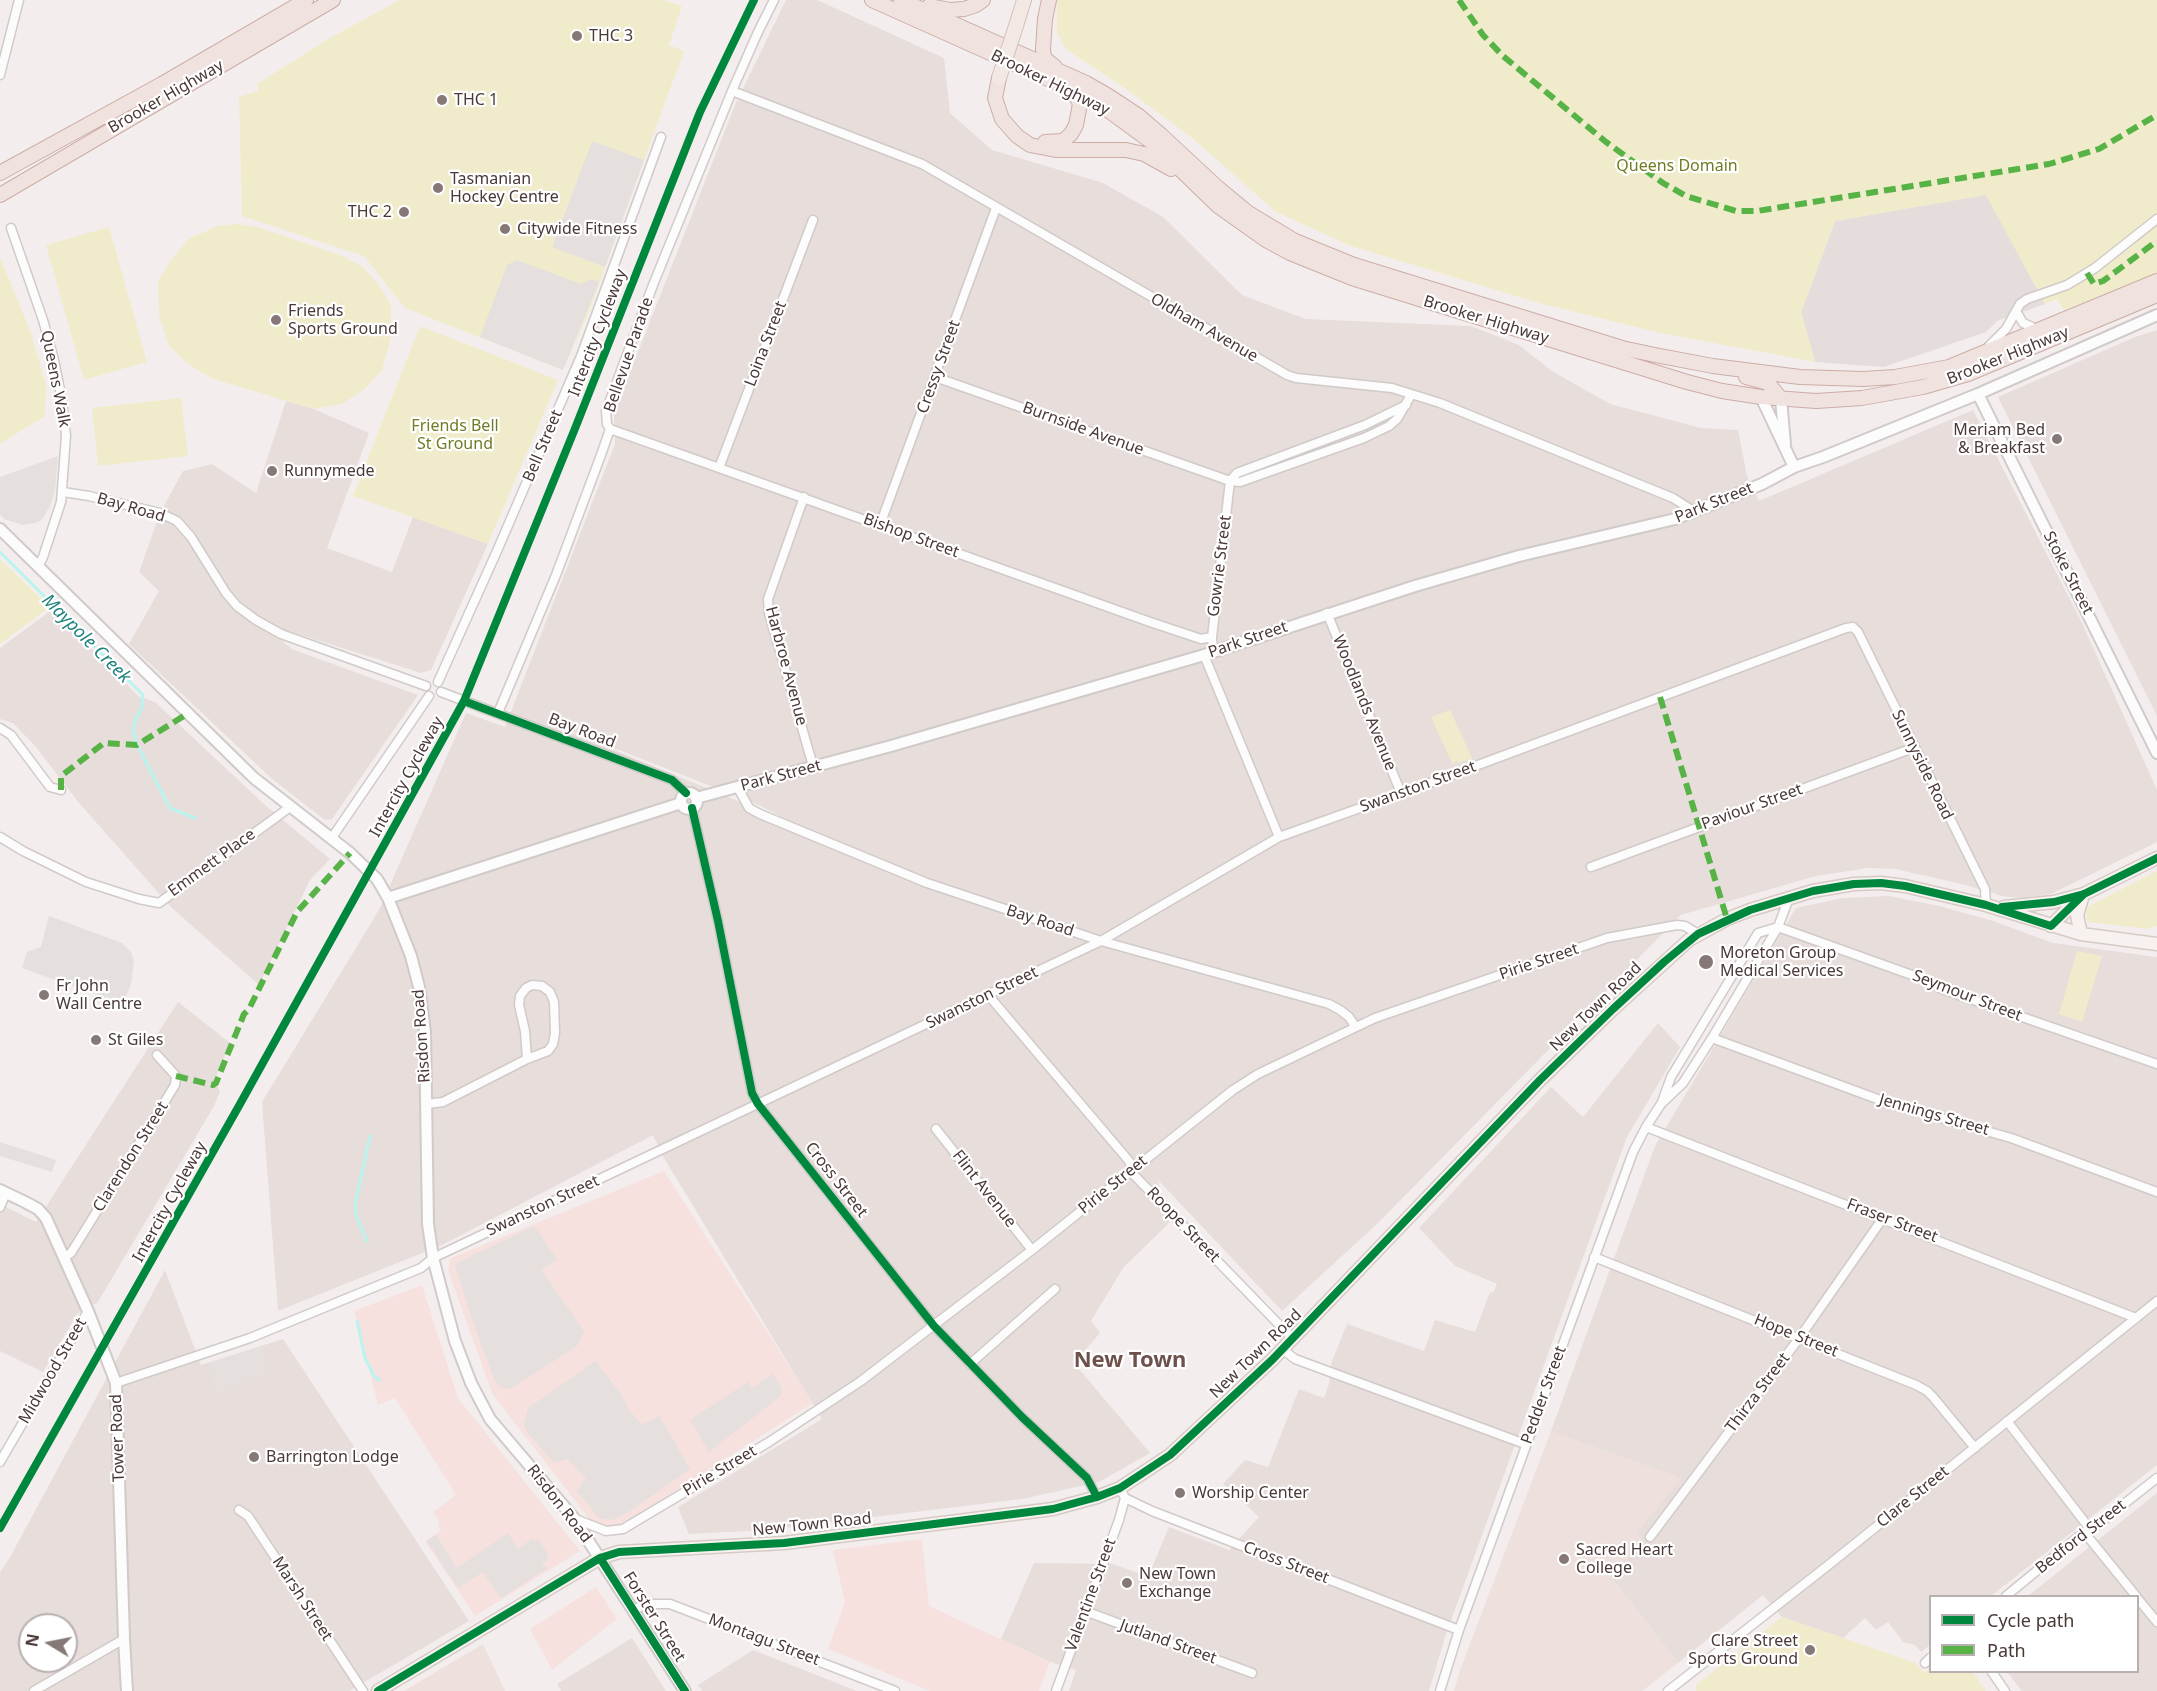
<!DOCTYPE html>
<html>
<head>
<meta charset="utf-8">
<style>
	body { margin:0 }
	#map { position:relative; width:2157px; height:1691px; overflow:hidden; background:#f3eeed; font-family:"Noto Sans",sans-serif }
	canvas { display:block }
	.legend { position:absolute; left:1929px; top:1595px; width:210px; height:78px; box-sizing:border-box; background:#fff; border:2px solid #b7b0af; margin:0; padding:8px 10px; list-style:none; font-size:18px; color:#4a3937 }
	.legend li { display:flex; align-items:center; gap:12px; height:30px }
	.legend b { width:30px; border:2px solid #b7b0af }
	.north { position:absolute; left:18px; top:1613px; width:60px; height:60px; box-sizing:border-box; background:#fff; border:2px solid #b7b0af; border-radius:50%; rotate:280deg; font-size:16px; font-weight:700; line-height:24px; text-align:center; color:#4a3937 }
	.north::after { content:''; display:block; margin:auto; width:21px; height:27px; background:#857877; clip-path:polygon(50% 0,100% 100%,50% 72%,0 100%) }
</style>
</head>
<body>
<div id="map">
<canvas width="2157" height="1691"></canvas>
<ul class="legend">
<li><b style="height:8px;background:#00873e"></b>Cycle path</li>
<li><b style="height:8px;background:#57b346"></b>Path</li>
</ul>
<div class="north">N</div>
</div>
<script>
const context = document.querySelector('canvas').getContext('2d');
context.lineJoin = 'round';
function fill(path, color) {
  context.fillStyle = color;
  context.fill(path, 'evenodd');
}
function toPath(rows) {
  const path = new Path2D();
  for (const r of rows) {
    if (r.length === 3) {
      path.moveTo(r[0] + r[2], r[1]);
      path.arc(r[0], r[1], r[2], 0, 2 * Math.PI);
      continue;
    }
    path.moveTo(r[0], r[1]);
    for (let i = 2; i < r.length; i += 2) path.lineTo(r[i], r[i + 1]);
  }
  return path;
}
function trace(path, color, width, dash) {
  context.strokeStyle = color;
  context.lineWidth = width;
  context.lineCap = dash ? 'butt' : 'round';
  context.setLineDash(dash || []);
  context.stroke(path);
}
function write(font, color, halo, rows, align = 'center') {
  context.font = font + ' "Noto Sans",sans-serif';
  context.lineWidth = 4.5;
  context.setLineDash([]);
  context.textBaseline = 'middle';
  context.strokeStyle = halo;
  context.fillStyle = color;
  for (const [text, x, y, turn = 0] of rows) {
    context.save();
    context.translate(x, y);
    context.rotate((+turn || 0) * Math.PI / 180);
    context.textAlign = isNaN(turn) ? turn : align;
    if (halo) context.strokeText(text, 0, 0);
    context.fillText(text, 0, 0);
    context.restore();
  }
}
fill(toPath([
	[786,0,817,0,944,58,950,113,992,150,1103,183,1163,217,1242,295,1306,319,1471,326,1519,345,1552,371,1610,404,1701,428,1738,430,1747,476,1759,501,1973,410,2082,623,2157,790,2157,842,2051,894,2021,898,2002,896,1966,885,1895,869,1868,868,1816,876,1681,915,1377,1224,1282,1311,1158,1180,1169,1223,1123,1268,1091,1321,1100,1333,1074,1363,1150,1453,1099,1482,1022,1499,766,1530,689,1534,678,1507,822,1419,664,1158,653,1135,442,1245,278,1311,262,1102,379,910,466,713,505,727,615,444,614,413,735,105],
	[563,728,759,805,799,826,563,729],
	[2157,330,2157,716,1998,397,2135,337],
	[286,401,314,409,369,433,327,548,392,572,413,517,488,544,431,670,421,673,257,621,292,649,418,695,332,819,325,820,272,779,129,644,159,591,139,572,160,513,183,471,212,464,256,493],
	[53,609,138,696,155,702,265,805,330,859,310,880,259,985,172,908,79,803,36,747,13,723,0,719,0,648],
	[1889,896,1939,906,1993,921,2053,943,2157,957,2157,1465,1991,1596,1930,1596,1930,1645,1921,1652,1915,1645,1903,1642,1888,1622,1876,1630,1865,1618,1843,1638,1782,1617,1763,1595,1678,1663,1610,1576,1643,1542,1551,1431,1655,1146,1796,908,1843,898],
	[178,1002,230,1043,214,1081,220,1091,214,1106,98,1302,77,1314,43,1372,0,1351,0,1204,36,1222],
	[1658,1023,1680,1047,1627,1137,1445,1637,1429,1691,1069,1691,1076,1670,1050,1662,1001,1639,1034,1563,1113,1564,1148,1577,1169,1527,1229,1550,1259,1517,1223,1484,1245,1460,1268,1467,1299,1389,1324,1398,1329,1384,1332,1361,1347,1324,1424,1351,1435,1320,1475,1332,1490,1292,1493,1293,1497,1284,1455,1266,1419,1228,1551,1087,1583,1117],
	[165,1270,201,1365,283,1339,469,1621,349,1691,0,1691,0,1572,9,1559],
	[30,1625,66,1625,66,1661,30,1661],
	[2157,1493,2157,1691,2022,1691,2007,1672,2138,1672,2138,1596,2028,1596],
	[632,1638,666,1691,561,1691,557,1684],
	[753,1650,857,1691,702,1691,698,1685]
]), '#e7ddda');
fill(toPath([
	[664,1171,813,1403,625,1523,607,1526,591,1521,493,1395,448,1271,451,1258],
	[422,1285,458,1398,580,1551,475,1616,425,1541,441,1531,438,1524,440,1523,433,1512,456,1495,395,1398,378,1405,354,1311],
	[922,1539,929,1606,1050,1662,1039,1691,930,1691,828,1649,845,1602,833,1550],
	[596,1587,617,1619,552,1670,530,1629]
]), '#f6e1df');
fill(toPath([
	[1987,194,2045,304,1997,321,1986,332,1884,367,1815,362,1801,312,1835,221]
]), '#e5dddc');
fill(toPath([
	[1551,1431,1682,1478,1636,1534,1643,1543,1610,1576,1678,1663,1642,1691,1454,1691,1460,1670],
	[483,1644,505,1691,404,1691]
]), '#eee0dc');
fill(toPath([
	[400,0,664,0,682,6,669,45,684,51,590,309,563,370,405,308,364,256,242,216,239,97,258,91,257,84,328,39],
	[1057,0,2157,0,2157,274,2064,310,2057,299,2045,304,1986,195,1835,221,1801,312,1815,362,1661,333,1542,304,1351,246,1276,212,1191,137,1126,89,1066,49,1057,33],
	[237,224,258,227,345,257,364,268,379,285,391,305,391,324,389,345,382,370,365,389,342,404,314,409,213,379,188,364,169,346,159,316,158,281,173,257,190,238,218,226],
	[109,227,147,362,84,380,46,245],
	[0,257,31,333,46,385,45,416,0,444],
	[420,326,558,380,488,544,353,496],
	[181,398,188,456,98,466,92,408],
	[0,559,50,607,0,644],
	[1450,710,1472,758,1458,763,1457,760,1453,765,1431,717],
	[2157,871,2157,926,2148,929,2088,922,2086,915,2087,907],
	[2077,951,2102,956,2082,1022,2059,1014],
	[1782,1617,1916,1663,1924,1673,1930,1668,1930,1672,1973,1672,1986,1691,1696,1691,1696,1685]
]), '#f0eccb');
fill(toPath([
	[592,141,644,160,605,267,552,247],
	[517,260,581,284,591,279,599,282,563,370,480,337,507,265],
	[58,456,55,491,50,506,42,520,35,523,23,525,4,519,0,514,0,477],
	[49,916,122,943,131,952,134,960,131,984,123,1004,22,968,27,952,41,947],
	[0,1142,56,1160,52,1172,0,1156],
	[534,1226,557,1259,541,1270,584,1331,577,1346,510,1389,503,1388,495,1381,471,1317,455,1264],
	[262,1347,270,1371,214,1395,208,1364],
	[596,1361,620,1393,629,1410,642,1425,659,1416,690,1469,630,1511,613,1520,599,1518,577,1491,586,1478,567,1459,554,1463,528,1433,524,1424,528,1408],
	[773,1374,780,1385,782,1392,778,1398,709,1452,690,1420,748,1382,752,1388],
	[508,1533,518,1549,532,1539,534,1542,538,1539,547,1553,548,1561,541,1562,547,1568,501,1598,483,1572,458,1588,427,1541,436,1535,457,1568]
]), '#e5dfde');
trace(toPath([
	[0,552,143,695,142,707,136,719,133,730,137,745,170,808,195,818],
	[367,1241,356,1215,355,1205,370,1136],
	[357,1321,365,1358,374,1376,379,1380]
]), '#baf4ef', 3);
const minor = toPath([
	[0,75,19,0],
	[732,91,922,164,1287,375,1296,378,1392,388,1440,403,1673,498,1695,512],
	[11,228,43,320,54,360,62,400,66,436,61,502,43,557,38,567],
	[2016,311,2023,323,2039,330],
	[1988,347,2006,329,2020,304,2027,299,2067,285,2095,268,2157,219],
	[935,377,1230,481,1240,482,1364,438,1389,426,1397,419,1411,395],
	[610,429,1150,622,1201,639,1212,637],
	[719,468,813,220],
	[1230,481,1237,473,1365,425,1406,405],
	[63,492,89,496,160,513,177,521,191,537,226,593,237,606,256,620,281,634,426,686],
	[804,497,768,599,769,613,813,766],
	[880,525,996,208],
	[1327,613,1401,793],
	[1213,651,1212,637,1230,481],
	[1204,655,1279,837],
	[438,682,497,551,581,356,661,137],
	[441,692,672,780,686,793],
	[498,713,556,575,601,455,610,429,607,424,606,411,653,285,732,91,758,32,774,0],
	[0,728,11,735,50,787,61,790],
	[738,788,749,808,760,814,927,883,1101,941,1329,1004,1340,1010,1349,1017,1355,1026],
	[692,808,718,921,752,1093,758,1104,934,1326,1022,1417,1087,1478,1097,1497],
	[0,837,23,851,86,882,139,899,159,903,290,807],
	[331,839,429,696],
	[1591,867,1913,748],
	[1778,927,1923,979,1942,989,2157,1064],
	[989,996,1129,1161,1134,1175,1293,1339],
	[1712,1038,1891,1104,2011,1138,2157,1192],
	[1662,1102,1671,1077,1758,933,1778,927],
	[427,1104,443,1102,527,1059,548,1051,553,1044,555,1033,554,1002,550,992,542,986,532,985,526,988,520,996,519,1005,525,1031,527,1059],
	[1646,1127,2136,1318],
	[936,1129,1032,1250],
	[0,1207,6,1193],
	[64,1257,71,1253,175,1085,176,1076,157,1055],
	[1594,1257,1916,1385,1927,1391,1933,1397,1975,1448],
	[1282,1349,1295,1359,1525,1444],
	[970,1364,1055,1289],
	[116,1383,250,1338,421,1268,433,1258,1101,941,1279,837,1427,784,1846,628,1853,627,1858,632,1985,889,1986,905],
	[2007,1421,2090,1529],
	[0,1462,88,1311],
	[1120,1488,1125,1498,1152,1511,1459,1630],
	[239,1510,248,1516,363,1691],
	[573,1518,606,1531,623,1529,769,1442,861,1381,1032,1250,1233,1090,1258,1074,1375,1018,1607,938,1677,925,1685,926,1698,934],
	[2084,1532,2136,1596],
	[1650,1537,1800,1337,1883,1218],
	[2006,1596,2078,1537,2096,1526,2157,1478],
	[2138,1599,2157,1622],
	[632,1610,648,1604,670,1604,895,1691],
	[1085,1611,1252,1673],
	[1925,1663,1930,1658],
	[1992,1672,2005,1691],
	[34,1691,124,1639],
	[1056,1691,1119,1520,1125,1498],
	[1440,1691,1459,1630,1633,1152,1646,1127,1661,1104,1683,1083,1712,1038,1778,927,1789,898],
	[1668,1691,1831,1563,2157,1301]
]);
const tertiary = toPath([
	[1978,394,2157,753],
	[1761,397,1794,467],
	[1781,399,1785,444],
	[0,529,254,778,350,853,377,879,388,898,411,956,419,987,425,1032,428,1224,433,1258,455,1341,471,1383,490,1419,573,1517,685,1691],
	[689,801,8],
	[696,798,891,746,1204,655,1415,586,1519,556,1675,519,1762,484,1794,467,1823,457,1978,394,2157,315],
	[388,898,681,803],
	[0,1190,25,1202,38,1209,46,1218,88,1311,116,1383,124,1639,127,1691]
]);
const secondary = toPath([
	[2004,907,2054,902,2084,894,2157,858],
	[2051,926,2081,896],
	[2081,934,2077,915,2083,895],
	[378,1691,600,1558,619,1552,784,1543,1053,1509,1097,1497,1120,1488,1170,1455,1272,1360,1540,1080,1613,1009,1689,940,1727,919,1750,910,1813,891,1854,884,1881,883,1905,886,1986,905,2081,934,2157,944]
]);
const primary = toPath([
	[1016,26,1024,0]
]);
const trunk = toPath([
	[872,0,1073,90,1101,105,1153,143,1218,206,1266,240,1290,253,1352,278,1687,382,1722,391,1761,397,1816,401,1862,398,1923,387,1968,374,2157,295],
	[901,0,1086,83,1107,95,1139,116,1161,135,1218,188,1247,212,1295,241,1354,265,1622,348,1655,355,1713,366,1800,377,1863,379,1895,377,1949,367,2157,281],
	[1049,0,1045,19,1043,49,1044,58,1055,67],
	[929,6,950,10,964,9,976,5,983,0],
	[999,78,995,98,1002,119,1017,136,1030,145,1056,150,1126,150,1144,154,1171,169],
	[1045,142,1063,141,1071,134,1076,125,1080,104,1073,90],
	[0,173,162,84,306,0],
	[0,195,333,0],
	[1746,377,1768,383,1781,399]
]);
trace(minor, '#d0cac8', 11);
trace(tertiary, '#d0cac8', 14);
trace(secondary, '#d6cac5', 15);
trace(primary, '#d6bfb9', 16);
trace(trunk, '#ccaca6', 16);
trace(minor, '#fdfcfc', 8);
trace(tertiary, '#fdfcfc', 10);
trace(secondary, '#f7f2f0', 12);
trace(primary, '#f2e8e4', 14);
trace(trunk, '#f0e3df', 14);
const primaryBridge = toPath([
	[999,78,1016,26]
]);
trace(primaryBridge, '#d6bfb9', 16, []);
trace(primaryBridge, '#f2e8e4', 14);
trace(toPath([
	[1459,0,1483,35,1503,56,1606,142,1663,183,1686,196,1736,211,1757,211,2049,164,2099,149,2157,115],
	[2087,273,2094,284,2103,281,2157,241],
	[1660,697,1727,919],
	[61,790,61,776,104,743,137,745,187,714],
	[176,1076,213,1085,216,1083,244,1014,249,1009,297,912,350,853]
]), '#57b346', 6, [12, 6]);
trace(toPath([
	[464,701,672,780,686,793],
	[692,808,718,921,752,1093,758,1104,934,1326,1022,1417,1087,1478,1097,1497],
	[2002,907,2054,902,2084,894,2157,858],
	[0,1528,240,1104,464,701,574,431,700,112,754,0],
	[600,1558,685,1691],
	[378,1691,600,1558,619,1552,784,1543,1053,1509,1097,1497,1120,1488,1170,1455,1272,1360,1540,1080,1613,1009,1664,962,1698,934,1750,910,1813,891,1854,884,1881,883,1905,886,1986,905,2051,926,2084,894]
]), '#00873e', 8);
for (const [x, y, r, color] of [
	[577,36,6,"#857877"],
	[442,100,6,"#857877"],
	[438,188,6,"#857877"],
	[404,212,6,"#857877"],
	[505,229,6,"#857877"],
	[276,320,6,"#857877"],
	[2057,439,6,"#857877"],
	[272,471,6,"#857877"],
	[1706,962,8,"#857877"],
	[44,995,6,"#857877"],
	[96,1040,6,"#857877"],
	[254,1457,6,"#857877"],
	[1180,1493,6,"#857877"],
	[1564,1559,6,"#857877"],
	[1127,1583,6,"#857877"],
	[1810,1650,6,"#857877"]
]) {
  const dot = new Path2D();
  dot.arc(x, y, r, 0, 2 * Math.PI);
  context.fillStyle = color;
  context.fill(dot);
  trace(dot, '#fff', 2);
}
write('16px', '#4a3937', '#fff', [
	["THC 3",589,36],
	["THC 1",454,100],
	["Tasmanian",450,179],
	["Hockey Centre",450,197],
	["THC 2",392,212,"right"],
	["Citywide Fitness",517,229],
	["Friends",288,311],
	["Sports Ground",288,329],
	["Meriam Bed",2045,430,"right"],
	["& Breakfast",2045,448,"right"],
	["Runnymede",284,471],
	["Moreton Group",1720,953],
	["Medical Services",1720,971],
	["Fr John",56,986],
	["Wall Centre",56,1004],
	["St Giles",108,1040],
	["Barrington Lodge",266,1457],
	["Worship Center",1192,1493],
	["Sacred Heart",1576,1550],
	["College",1576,1568],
	["New Town",1139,1574],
	["Exchange",1139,1592],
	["Clare Street",1798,1641,"right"],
	["Sports Ground",1798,1659,"right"]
], 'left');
write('16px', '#4a3937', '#fff', [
	["Brooker Highway",1050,83,26],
	["Brooker Highway",166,97,-30],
	["Brooker Highway",1486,320,17],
	["Oldham Avenue",1204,328,30],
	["Intercity Cycleway",598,333,-69],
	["Loina Street",766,344,-69],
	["Bellevue Parade",629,355,-71],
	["Brooker Highway",2008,356,-22],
	["Cressy Street",939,367,-70],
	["Queens Walk",55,379,79],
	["Burnside Avenue",1083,429,20],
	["Bell Street",543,446,-67],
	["Park Street",1714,503,-22],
	["Bay Road",131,508,16],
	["Bishop Street",911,536,20],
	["Gowrie Street",1220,566,-83],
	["Stoke Street",2068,573,63],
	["Park Street",1248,640,-19],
	["Harbroe Avenue",786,666,75],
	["Woodlands Avenue",1364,703,68],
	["Bay Road",582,731,21],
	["Sunnyside Road",1922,765,64],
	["Park Street",781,776,-15],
	["Intercity Cycleway",407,777,-61],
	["Swanston Street",1418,787,-20],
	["Paviour Street",1752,807,-20],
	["Emmett Place",212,863,-36],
	["Bay Road",1040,921,18],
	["Pirie Street",1539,962,-19],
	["Seymour Street",1967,996,21],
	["Swanston Street",982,998,-26],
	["New Town Road",1596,1007,-44],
	["Risdon Road",422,1036,-94],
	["Jennings Street",1934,1115,16],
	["Clarendon Street",131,1157,-58],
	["Cross Street",836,1180,52],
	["Pirie Street",1113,1185,-39],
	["Flint Avenue",984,1189,52],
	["Intercity Cycleway",170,1202,-61],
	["Swanston Street",543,1206,-25],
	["Fraser Street",1892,1221,21],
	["Roope Street",1183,1225,46],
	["Hope Street",1796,1336,22],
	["New Town Road",1256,1354,-44],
	["Midwood Street",53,1371,-60],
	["Thirza Street",1758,1393,-53],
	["Pedder Street",1544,1395,-70],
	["Tower Road",118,1438,-92],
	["Pirie Street",720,1471,-31],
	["Clare Street",1913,1497,-39],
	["Risdon Road",559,1504,52],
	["New Town Road",812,1525,-6],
	["Bedford Street",2081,1537,-38],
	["Cross Street",1286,1563,21],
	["Valentine Street",1091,1595,-70],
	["Marsh Street",302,1599,57],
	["Forster Street",654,1617,58],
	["Montagu Street",764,1640,21],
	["Jutland Street",1168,1642,20]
]);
write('16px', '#707c23', '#fff', [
	["Queens Domain",1677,166],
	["Friends Bell",455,426],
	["St Ground",455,444]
]);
write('italic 18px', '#1f837d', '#fff', [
	["Maypole Creek",86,639,45]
]);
write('bold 22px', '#6e514d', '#fff', [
	["New Town",1130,1361]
]);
</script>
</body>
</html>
